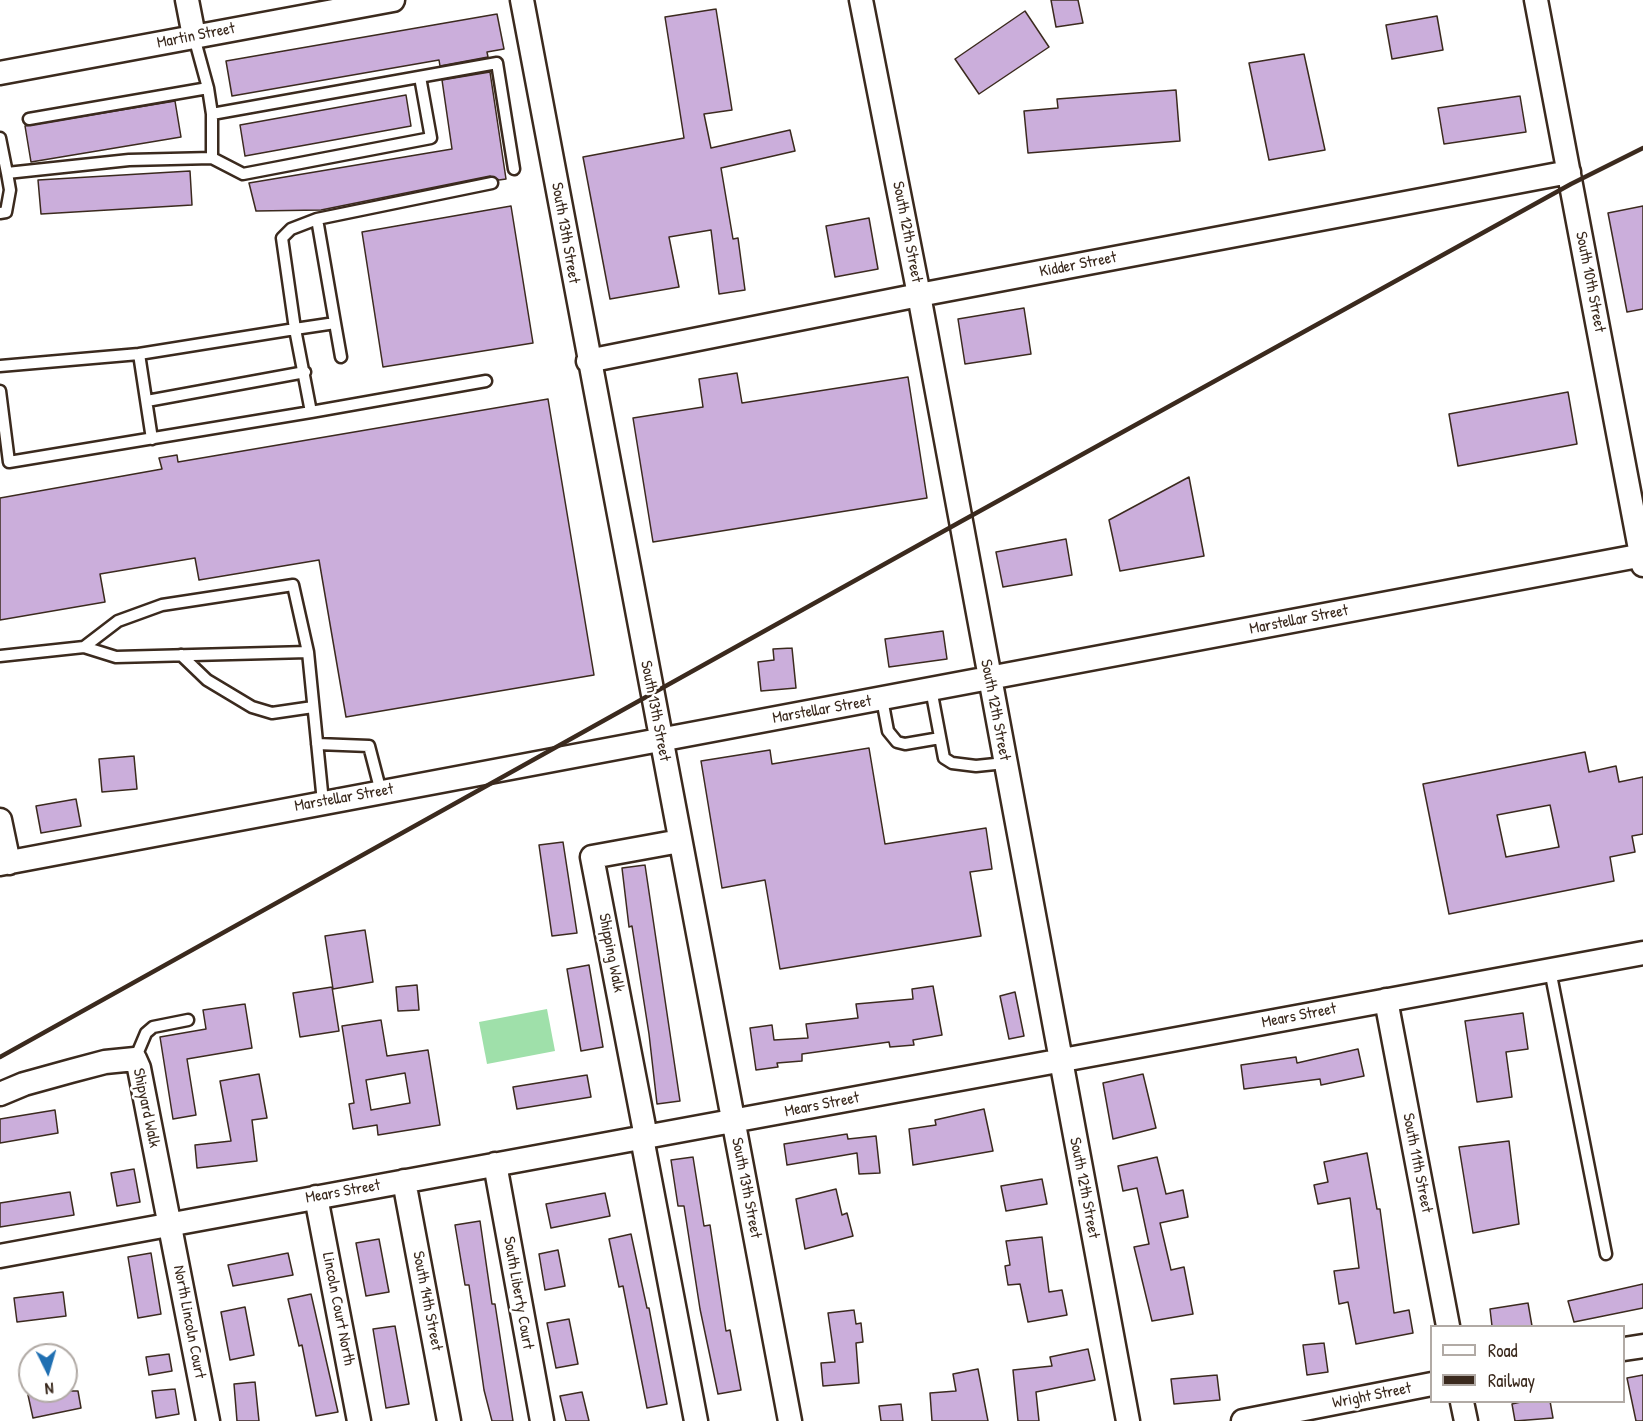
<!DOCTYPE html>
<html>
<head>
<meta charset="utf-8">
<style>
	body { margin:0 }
	#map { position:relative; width:1643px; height:1421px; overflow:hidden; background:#fff; font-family:"Patrick Hand",sans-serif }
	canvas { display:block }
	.legend { position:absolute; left:1430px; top:1325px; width:195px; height:78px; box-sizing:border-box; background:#fff; border:2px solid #b1aaa5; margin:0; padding:8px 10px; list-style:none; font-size:18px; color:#3b2a1e }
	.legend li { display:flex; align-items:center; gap:12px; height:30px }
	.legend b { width:30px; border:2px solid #b1aaa5 }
	.north { position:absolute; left:18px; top:1343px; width:60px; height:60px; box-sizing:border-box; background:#fff; border:2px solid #b1aaa5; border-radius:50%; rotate:175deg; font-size:16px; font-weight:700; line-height:24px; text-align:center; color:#3b2a1e }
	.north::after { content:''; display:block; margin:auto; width:21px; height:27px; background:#1f6fb2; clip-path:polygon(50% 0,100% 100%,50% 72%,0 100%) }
</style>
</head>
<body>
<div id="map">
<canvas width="1643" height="1421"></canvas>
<ul class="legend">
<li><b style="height:8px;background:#fff"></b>Road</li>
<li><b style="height:8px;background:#3b2a1e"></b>Railway</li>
</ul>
<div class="north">N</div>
</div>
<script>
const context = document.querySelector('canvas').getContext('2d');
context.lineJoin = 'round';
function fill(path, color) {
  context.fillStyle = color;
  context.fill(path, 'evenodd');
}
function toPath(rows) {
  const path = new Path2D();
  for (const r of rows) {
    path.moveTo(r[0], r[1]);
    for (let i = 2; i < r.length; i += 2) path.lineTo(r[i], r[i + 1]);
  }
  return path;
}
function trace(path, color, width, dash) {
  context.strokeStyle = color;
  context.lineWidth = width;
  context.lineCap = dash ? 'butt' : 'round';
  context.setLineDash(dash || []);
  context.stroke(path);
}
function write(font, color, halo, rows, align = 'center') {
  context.font = font + ' "Patrick Hand",sans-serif';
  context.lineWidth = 5;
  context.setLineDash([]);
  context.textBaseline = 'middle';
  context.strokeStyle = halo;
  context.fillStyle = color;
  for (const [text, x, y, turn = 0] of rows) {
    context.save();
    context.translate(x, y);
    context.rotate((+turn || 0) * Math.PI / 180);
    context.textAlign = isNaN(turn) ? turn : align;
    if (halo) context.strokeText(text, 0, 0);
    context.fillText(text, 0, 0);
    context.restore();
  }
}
fill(toPath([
	[547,1009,555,1051,487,1064,479,1022]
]), '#9fe0aa');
const building = toPath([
	[1051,0,1078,0,1083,23,1056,27,1051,0],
	[716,9,732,110,704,114,711,148,790,130,795,151,721,168,733,239,738,238,745,290,719,294,711,230,669,237,679,287,610,299,583,157,684,138,665,17,716,9],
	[1025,11,1049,47,979,94,955,59,1025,11],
	[497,14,504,49,487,52,488,57,440,66,439,60,232,96,226,61,497,14],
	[1437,16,1443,50,1392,59,1386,25,1437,16],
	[1304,54,1325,150,1269,160,1249,63,1304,54],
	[490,72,506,179,499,180,490,176,321,210,256,211,249,183,452,149,442,80,490,72],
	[1176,90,1180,141,1028,153,1024,111,1058,108,1057,99,1176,90],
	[406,95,411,126,245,156,240,125,406,95],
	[1520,96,1526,132,1444,144,1438,108,1520,96],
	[175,101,181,137,31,162,25,126,175,101],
	[190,171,192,205,41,214,38,180,190,171],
	[511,206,533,343,383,367,362,232,511,206],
	[1643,206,1643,309,1627,312,1608,213,1643,206],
	[869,218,878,269,835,277,826,226,869,218],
	[1024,308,1031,354,965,364,958,319,1024,308],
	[737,373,742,403,908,377,927,498,653,542,633,418,703,407,699,379,737,373],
	[1568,392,1577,444,1458,466,1449,414,1568,392],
	[548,399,594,675,346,717,319,560,199,580,195,558,100,574,105,602,0,620,0,498,162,469,159,458,177,455,178,462,548,399],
	[1189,477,1204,556,1120,571,1109,520,1189,477],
	[1066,539,1072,575,1003,587,996,552,1066,539],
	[943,631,947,659,889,667,885,639,943,631],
	[792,648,796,688,761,691,758,662,774,660,773,649,792,648],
	[869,748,885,844,986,828,992,869,970,872,981,936,780,969,765,880,722,888,701,761,770,750,772,764,869,748],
	[1585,752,1589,772,1616,766,1619,782,1643,777,1643,834,1632,836,1635,852,1610,857,1614,881,1449,914,1423,784,1585,752],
	[1550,805,1559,847,1506,857,1497,815,1550,805],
	[134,756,137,789,102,792,99,759,134,756],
	[76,799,81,826,41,833,36,806,76,799],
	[563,842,577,933,552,936,539,845,563,842],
	[645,865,680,1101,657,1104,649,1034,632,926,629,927,622,868,645,865],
	[365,930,373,982,333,989,325,936,365,930],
	[589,965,603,1047,581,1051,567,969,589,965],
	[417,985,419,1010,398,1011,396,987,417,985],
	[933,986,942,1035,913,1040,914,1045,890,1047,889,1042,802,1054,802,1061,777,1063,778,1067,756,1070,750,1028,772,1025,774,1040,808,1038,806,1024,858,1018,856,1004,913,999,912,989,933,986],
	[332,987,339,1031,300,1037,293,993,332,987],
	[1015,992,1024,1036,1009,1039,1000,996,1015,992],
	[245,1004,252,1048,187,1059,196,1115,173,1119,160,1037,206,1029,203,1010,245,1004],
	[1523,1013,1528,1049,1506,1052,1512,1097,1477,1102,1465,1021,1523,1013],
	[381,1020,387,1056,428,1050,440,1125,378,1135,377,1125,353,1129,349,1104,354,1103,342,1026,381,1020],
	[405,1073,410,1103,371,1110,366,1080,405,1073],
	[1358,1049,1364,1076,1321,1085,1320,1079,1244,1089,1241,1065,1296,1057,1297,1063,1358,1049],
	[259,1074,267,1118,252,1120,257,1161,197,1168,195,1145,231,1141,220,1081,259,1074],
	[1143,1074,1156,1128,1113,1139,1103,1083,1143,1074],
	[587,1075,591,1097,517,1109,513,1087,587,1075],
	[984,1109,993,1151,913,1165,909,1129,936,1125,935,1120,984,1109],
	[55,1110,58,1133,0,1143,0,1119,55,1110],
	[847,1134,848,1139,876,1136,880,1173,859,1174,857,1153,787,1165,784,1144,847,1134],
	[1509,1141,1519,1224,1473,1233,1459,1147,1509,1141],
	[1367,1153,1377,1209,1380,1209,1394,1313,1409,1310,1413,1333,1356,1344,1348,1302,1339,1304,1334,1271,1359,1268,1350,1198,1318,1204,1314,1185,1328,1182,1324,1162,1367,1153],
	[693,1157,704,1226,710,1225,726,1331,730,1330,741,1390,718,1394,700,1309,684,1206,678,1206,671,1160,693,1157],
	[1157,1157,1166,1194,1183,1190,1188,1217,1160,1223,1171,1270,1184,1267,1193,1314,1152,1321,1134,1247,1149,1244,1137,1188,1123,1191,1118,1166,1157,1157],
	[134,1169,140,1202,117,1206,111,1173,134,1169],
	[1042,1179,1047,1204,1006,1211,1001,1186,1042,1179],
	[836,1189,842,1215,847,1213,853,1236,805,1249,796,1199,836,1189],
	[70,1192,74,1215,0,1227,0,1203,70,1192],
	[605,1193,610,1216,551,1228,546,1204,605,1193],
	[480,1221,492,1304,495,1304,513,1421,492,1421,484,1390,469,1285,465,1285,455,1225,480,1221],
	[631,1234,647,1308,649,1308,667,1404,647,1408,623,1286,619,1287,609,1239,631,1234],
	[1042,1237,1049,1292,1062,1290,1067,1315,1028,1322,1020,1284,1008,1285,1005,1266,1010,1265,1006,1241,1042,1237],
	[379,1239,389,1292,366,1296,356,1243,379,1239],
	[558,1250,565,1286,545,1290,539,1254,558,1250],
	[151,1253,161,1314,138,1318,128,1257,151,1253],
	[288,1253,293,1275,233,1286,228,1265,288,1253],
	[1643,1284,1643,1308,1574,1322,1568,1301,1643,1284],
	[63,1292,66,1316,17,1322,14,1298,63,1292],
	[311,1294,338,1412,316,1416,302,1345,299,1346,288,1299,311,1294],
	[1528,1303,1532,1326,1492,1326,1490,1309,1528,1303],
	[245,1307,254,1355,230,1360,221,1312,245,1307],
	[854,1310,856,1324,861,1323,863,1342,856,1343,859,1383,823,1386,821,1363,835,1362,828,1313,854,1310],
	[569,1319,578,1364,556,1368,547,1323,569,1319],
	[395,1326,409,1404,386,1408,373,1329,395,1326],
	[1324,1343,1328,1372,1307,1375,1303,1345,1324,1343],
	[1088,1349,1095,1380,1036,1392,1039,1421,1018,1421,1013,1370,1052,1366,1050,1357,1088,1349],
	[169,1354,172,1371,149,1375,146,1357,169,1354],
	[978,1369,988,1421,932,1421,930,1393,956,1391,953,1374,978,1369],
	[1217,1375,1220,1400,1174,1404,1171,1379,1217,1375],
	[1643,1375,1643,1421,1636,1421,1627,1378,1643,1375],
	[255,1382,259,1421,237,1421,234,1384,255,1382],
	[175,1389,179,1414,156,1418,152,1391,175,1389],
	[52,1391,78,1391,81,1408,33,1418,28,1395,52,1391],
	[582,1392,589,1421,566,1421,560,1396,582,1392],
	[1525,1401,1550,1401,1553,1418,1515,1421,1512,1404,1525,1401],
	[901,1404,903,1421,881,1421,879,1406,901,1404]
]);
fill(building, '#cbaedb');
trace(building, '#3b2a1e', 1.5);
const lane = toPath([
	[212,114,497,63,514,169],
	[29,119,208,88],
	[0,138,7,173],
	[212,158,243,174,431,138,420,77],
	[0,213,6,212,10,190,7,173,129,160,212,158,212,114,208,88,194,37],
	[317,219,291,229,282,238,295,329,335,323,341,357],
	[335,323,317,219,492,183],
	[139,354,295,329,311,412,486,381],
	[0,366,139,354,152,439],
	[0,391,9,462,311,412],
	[147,401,305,372],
	[84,647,116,657,308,652],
	[181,655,207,680,252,707,272,713,313,707],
	[0,656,84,647,118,621,162,605,293,585,308,652,323,802],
	[931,689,944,758,952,763,976,766,1005,763],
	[882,699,888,731,897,742,905,744,940,738],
	[317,744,369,746,381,792],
	[1550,970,1606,1254],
	[135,1059,146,1033,153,1027,188,1020]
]);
const street = toPath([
	[187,0,194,36],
	[522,0,790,1421],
	[861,0,919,295,1128,1421],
	[1536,0,1643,565],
	[0,73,393,0],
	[588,361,919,295,1569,172],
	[0,820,9,863],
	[0,864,1643,555],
	[1386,1000,1448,1326],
	[0,1094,24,1084,71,1071,105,1062,135,1059,139,1068,208,1421],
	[646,1137,592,857,680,841],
	[642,1138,696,1421],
	[495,1164,542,1421],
	[404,1181,449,1421],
	[316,1197,359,1421],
	[0,1256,1643,953],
	[1624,1349,1643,1346],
	[1462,1402,1466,1421],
	[1243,1421,1432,1384]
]);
trace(lane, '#3b2a1e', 15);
trace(street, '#3b2a1e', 27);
trace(lane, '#fff', 10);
trace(street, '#fff', 22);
trace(toPath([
	[0,1057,960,522,1571,184,1643,148]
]), '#3b2a1e', 4.5);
write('16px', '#3b2a1e', '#fff', [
	["Martin Street",196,36,-11],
	["South 12th Street",907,232,79],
	["South 13th Street",565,233,80],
	["Kidder Street",1078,265,-11],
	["South 10th Street",1590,282,79],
	["Marstellar Street",1299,620,-11],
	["Marstellar Street",822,710,-10],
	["South 12th Street",995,710,79],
	["South 13th Street",655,711,79],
	["Marstellar Street",344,798,-10],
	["Shipping Walk",611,953,79],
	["Mears Street",1299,1016,-11],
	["Mears Street",822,1105,-11],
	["Shipyard Walk",146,1108,78],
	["South 11th Street",1417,1163,79],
	["South 13th Street",746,1188,79],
	["South 12th Street",1084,1188,79],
	["Mears Street",343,1192,-10],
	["South Liberty Court",518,1293,80],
	["South 14th Street",427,1301,79],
	["Lincoln Court North",338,1309,79],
	["North Lincoln Court",189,1322,79],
	["Wright Street",1372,1396,-11]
]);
</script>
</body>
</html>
